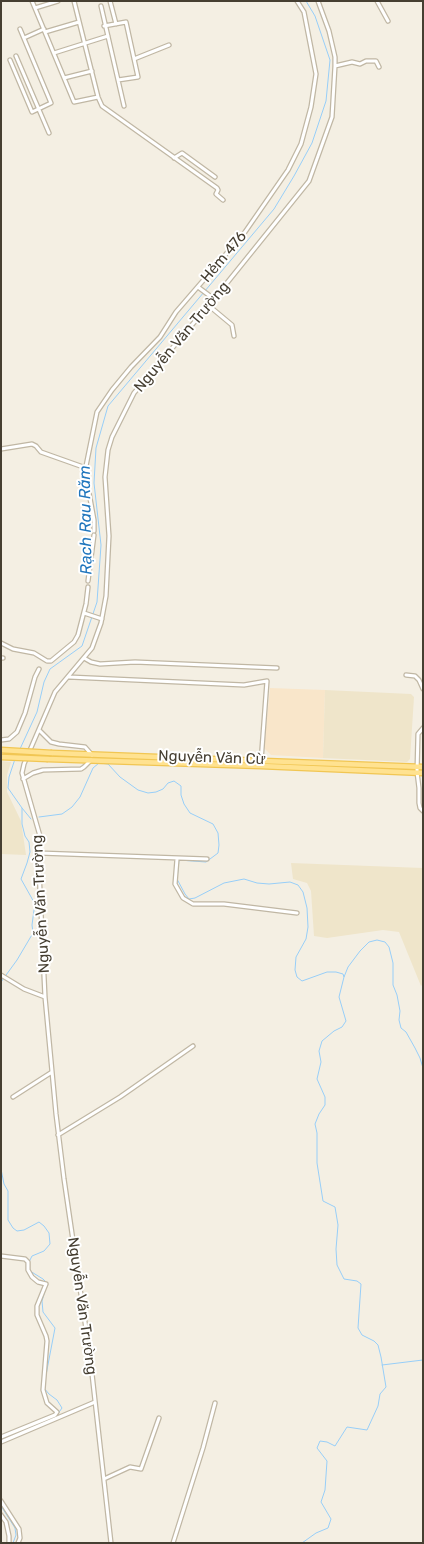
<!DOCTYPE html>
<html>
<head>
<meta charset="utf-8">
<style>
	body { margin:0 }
	#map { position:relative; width:424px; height:1544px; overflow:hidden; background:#f4efe3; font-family:Rubik,sans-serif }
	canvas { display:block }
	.frame { position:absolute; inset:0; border:2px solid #463f32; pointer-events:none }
</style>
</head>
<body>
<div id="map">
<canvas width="424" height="1544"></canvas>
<div class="frame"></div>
</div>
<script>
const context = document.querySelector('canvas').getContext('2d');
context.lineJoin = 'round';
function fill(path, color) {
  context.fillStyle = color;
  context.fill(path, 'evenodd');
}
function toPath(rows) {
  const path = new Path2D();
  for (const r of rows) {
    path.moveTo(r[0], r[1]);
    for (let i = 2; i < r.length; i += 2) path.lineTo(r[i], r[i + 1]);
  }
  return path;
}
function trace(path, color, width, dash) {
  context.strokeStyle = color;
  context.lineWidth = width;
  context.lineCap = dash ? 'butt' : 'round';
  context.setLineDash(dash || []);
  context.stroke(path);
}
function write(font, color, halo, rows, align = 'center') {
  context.font = font + ' Rubik,sans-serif';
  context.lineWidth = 4;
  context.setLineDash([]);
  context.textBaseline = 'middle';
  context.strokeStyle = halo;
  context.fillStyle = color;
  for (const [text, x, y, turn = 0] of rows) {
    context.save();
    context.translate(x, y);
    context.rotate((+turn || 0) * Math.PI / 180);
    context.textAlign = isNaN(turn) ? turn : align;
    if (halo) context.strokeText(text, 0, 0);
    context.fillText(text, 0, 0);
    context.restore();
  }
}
fill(toPath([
	[270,688,325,690,323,758,271,755,264,748]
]), '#f9e6ca');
fill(toPath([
	[325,690,411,694,414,697,410,759,407,762,323,758],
	[1,761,11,762,7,775,7,792,21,821,26,855,1,854],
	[291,863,423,868,423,984,421,986,399,932,383,930,327,938,314,936,311,891,307,883,293,879]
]), '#efe5ca');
trace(toPath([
	[20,749,37,712,44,682,50,669,82,646,97,602,101,545,94,483,96,448,108,406,274,209,294,176,312,143,326,101,330,60,315,16,306,1],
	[22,808,31,819],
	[39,817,62,814,72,807,80,797,93,768,99,763,108,764,120,777,138,790,148,793,156,792,163,789,168,783,174,781,181,786,181,795,184,804,190,813,213,824,218,833,219,845,218,853,206,862,179,860,177,879,185,894,189,899,195,898,224,883,244,879,257,883,269,884,290,882,298,885,303,892,307,908,308,927,306,939,296,957,295,970,297,977,302,981,327,972,336,972,343,974,344,977,348,967,360,951,369,942,377,940,385,942,389,947,393,963,393,985,397,995,400,1011,399,1020,401,1028,406,1032,415,1048,420,1058,423,1068],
	[1,982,17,960,33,933,32,925,34,910,35,904,21,879,27,863,30,852,29,842,25,836,22,824,22,808,8,788,9,777,15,759],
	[1,1169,4,1184,8,1191,8,1220,13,1228,17,1231,24,1230,39,1222,44,1226,49,1233,50,1244,44,1251,32,1256,29,1262],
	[30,1271,43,1279,47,1283],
	[382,1365,423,1360],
	[46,1375,55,1328,43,1312,42,1301,46,1287],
	[44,1388,49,1394,57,1400,62,1408,57,1415],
	[1,1439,33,1426],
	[1,1506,15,1528,16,1535,13,1543],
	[302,1543,316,1533,328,1528,331,1519,321,1502,325,1490,327,1461,317,1448,320,1441,327,1442,335,1446,347,1427,367,1430,378,1406,380,1394,386,1387,381,1357,378,1345,374,1341,362,1335,358,1328,361,1284,357,1281,344,1279,337,1265,336,1249,338,1225,335,1207,323,1201,317,1163,317,1133,315,1124,319,1114,325,1105,325,1097,317,1079,321,1062,319,1051,322,1041,334,1031,342,1027,346,1021,339,997,344,977]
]), '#97cef8', 1);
const minor = toPath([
	[32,1,74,102,98,97],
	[74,1,98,97,102,106,217,188,218,190,216,194,223,200],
	[110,1,116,24],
	[377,1,388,21],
	[101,6,124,106],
	[35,8,58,1],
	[104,26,126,22,138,77,118,80],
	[45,32,79,22],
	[24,38,44,29],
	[54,53,108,36],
	[16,56,49,133],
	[134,59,169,45],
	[10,60,32,112,51,103,20,29],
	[335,66,352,62,360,64,366,61,376,61,379,67],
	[64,78,92,71],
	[174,158,182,153,215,177],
	[198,287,214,299],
	[208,305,232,325,234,336],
	[1,449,32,444,36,446,41,452,86,468],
	[94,531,94,520,85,471,97,412,112,390,131,367,160,337,176,312,245,232,288,170,301,144,311,107,316,74,304,12,297,1],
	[88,581,94,535],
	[84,613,102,619],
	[1,643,13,649,34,653,47,661,51,661,74,642,78,635,86,604,88,587],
	[1,658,3,658],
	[84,658,91,662,100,664,135,662,277,668],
	[406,675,415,676,419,680,423,689],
	[69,677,244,685,267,681,261,762],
	[423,728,418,734,417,772,419,788,419,803,420,808,423,811],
	[39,730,51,742,59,744,85,747,92,755],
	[1,740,9,739,17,732,25,713,35,677,39,669],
	[23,779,33,773,43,770,81,769,84,767,91,760],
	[39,853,207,859],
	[177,859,175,884,183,898,193,904,224,904,297,913],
	[1,975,24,989,45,997],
	[13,1097,52,1072],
	[58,1135,120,1097,193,1046],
	[1,1256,25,1259,28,1262,28,1270,32,1277,38,1282,46,1284,37,1306,37,1315,46,1336,47,1341,43,1390,47,1403,57,1412,55,1415,1,1437],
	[1,1442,95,1402],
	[104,1479,130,1467,141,1469,159,1418],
	[1,1501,19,1529,20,1538,18,1543],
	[1,1515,6,1522,9,1536,9,1543],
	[111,1543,90,1356,64,1179,56,1114,45,997,39,869,40,836,22,773,24,764,55,692,92,648,101,623,106,596,109,536,105,477,108,450,112,437,134,393,214,299,309,181,332,117,335,66,335,57,329,31,318,1],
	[173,1543,203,1448,215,1403]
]);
const major = toPath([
	[52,753,423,767],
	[48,759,261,766,423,773]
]);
trace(minor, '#c0b7a4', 5.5);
trace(major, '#f1c653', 7);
trace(minor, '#fff', 3);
trace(major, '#ffe290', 4.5);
const majorBridge = toPath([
	[1,750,52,753],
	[1,757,48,759]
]);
trace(majorBridge, '#f1c653', 7, []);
trace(majorBridge, '#ffe290', 4.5);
write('15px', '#463f32', '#fff', [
	["Hẻm 476",224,257,-50],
	["Nguyễn Văn Trường",182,337,-50],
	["Nguyễn Văn Cừ",212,758,2],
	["Nguyễn Văn Trường",41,904,-93],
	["Nguyễn Văn Trường",82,1306,82]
]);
write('italic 16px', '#2076bd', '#fff', [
	["Rạch Rau Răm",86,520,-91]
]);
</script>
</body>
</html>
